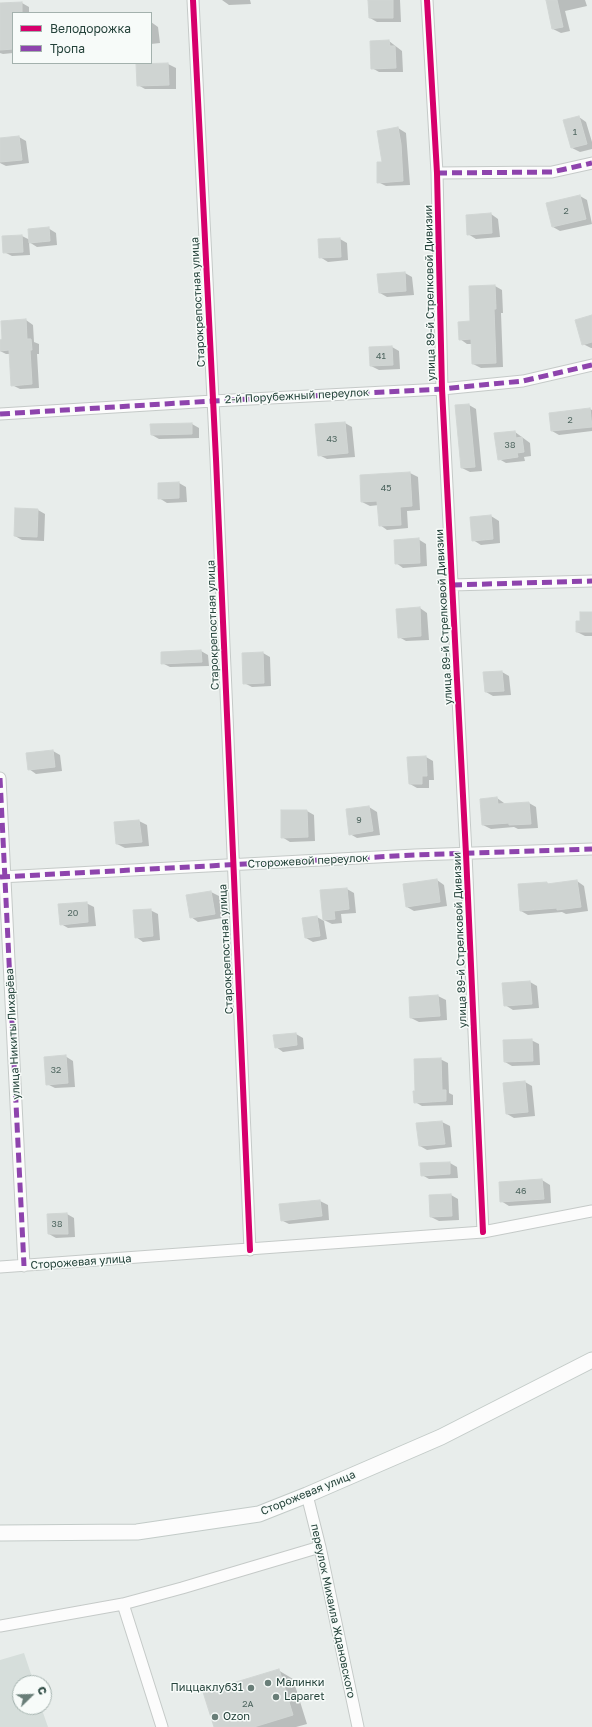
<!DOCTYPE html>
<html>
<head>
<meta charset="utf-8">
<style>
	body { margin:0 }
	#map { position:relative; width:592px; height:1727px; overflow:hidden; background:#e8edeb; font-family:"Golos Text",sans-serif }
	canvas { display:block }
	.legend { position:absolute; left:12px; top:12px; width:140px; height:52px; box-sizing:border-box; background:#f7fbf9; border:1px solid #a3b1ad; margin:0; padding:5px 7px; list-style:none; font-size:12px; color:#24423a }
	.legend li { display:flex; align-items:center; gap:8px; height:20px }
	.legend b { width:20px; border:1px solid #a3b1ad }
	.north { position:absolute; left:12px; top:1675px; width:40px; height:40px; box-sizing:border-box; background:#f7fbf9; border:1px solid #a3b1ad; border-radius:50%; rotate:67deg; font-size:11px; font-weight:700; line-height:16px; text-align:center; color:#24423a }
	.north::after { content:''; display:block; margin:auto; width:14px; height:18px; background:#697e78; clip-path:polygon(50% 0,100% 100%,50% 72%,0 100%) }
</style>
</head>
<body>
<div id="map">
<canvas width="592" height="1727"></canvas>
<ul class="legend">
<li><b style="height:5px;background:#d6006c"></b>Велодорожка</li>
<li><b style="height:5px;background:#8e44ad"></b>Тропа</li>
</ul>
<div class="north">С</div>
</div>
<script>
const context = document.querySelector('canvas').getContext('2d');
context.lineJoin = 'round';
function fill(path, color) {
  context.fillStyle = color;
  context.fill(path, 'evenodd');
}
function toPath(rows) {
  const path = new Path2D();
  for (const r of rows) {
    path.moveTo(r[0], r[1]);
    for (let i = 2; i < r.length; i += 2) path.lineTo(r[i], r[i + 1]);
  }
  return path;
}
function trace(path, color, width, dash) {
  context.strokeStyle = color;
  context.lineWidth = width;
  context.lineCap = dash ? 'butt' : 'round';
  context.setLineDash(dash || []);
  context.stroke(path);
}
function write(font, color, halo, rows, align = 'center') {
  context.font = font + ' "Golos Text",sans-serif';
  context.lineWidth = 3;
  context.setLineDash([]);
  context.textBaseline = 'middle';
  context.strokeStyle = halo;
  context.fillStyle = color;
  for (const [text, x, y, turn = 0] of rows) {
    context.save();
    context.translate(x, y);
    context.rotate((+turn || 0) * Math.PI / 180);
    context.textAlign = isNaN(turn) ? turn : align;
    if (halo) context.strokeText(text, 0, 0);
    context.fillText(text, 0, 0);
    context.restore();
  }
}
fill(toPath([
	[24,1653,34,1683,20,1683,20,1707,41,1707,48,1727,0,1727,0,1660]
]), '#d6dedb');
fill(toPath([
	[222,0,250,0,251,4,229,5],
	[369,0,400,0,401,22,377,22,370,18],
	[547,0,585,0,587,6,565,11,570,31,561,33,553,29],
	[22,3,29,7,29,13,13,13,13,53,3,54,0,53,0,4],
	[151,22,158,27,160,43,151,44],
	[389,41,402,51,403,72,379,72,372,68],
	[168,64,176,68,176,89,145,89,138,85,137,65],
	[579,117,586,122,592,142,592,149,580,152,572,148,565,121],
	[398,128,406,133,410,185,386,186,378,182,383,163],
	[19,137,26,141,29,163,6,166,0,163,0,139],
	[580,196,587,200,592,224,560,231,553,227],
	[491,214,498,219,500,237,476,239,468,234],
	[48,228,56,233,57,245,37,247,29,242,30,255,12,256,4,252,22,236,30,240],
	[340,239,347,243,348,260,328,262,320,257],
	[405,273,412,277,414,295,387,297,380,293],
	[495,286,502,290,503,313,501,313,503,367,481,368,473,364,472,344,467,344,460,339],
	[592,316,592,348,591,348,583,344],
	[26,320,33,325,34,342,39,344,39,354,37,354,39,388,20,389,12,385,10,354,6,354,0,351,0,341,3,340],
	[392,347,399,351,400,369,379,370,371,366],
	[469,405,476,409,482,471,470,472,462,468],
	[590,409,592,410,592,431,559,435,552,431],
	[345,423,352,427,355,457,327,459,319,455],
	[192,424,199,428,199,438,159,439,152,435],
	[515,432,530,443,531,456,524,457,525,461,506,463,499,459],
	[410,473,418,477,420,510,407,511,408,528,387,530,380,525,379,505,370,506,362,502,361,476],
	[179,483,186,487,187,502,167,503,159,498],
	[38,510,45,514,44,541,22,540,15,536],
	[491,516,499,521,500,543,481,545,473,540,471,518],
	[418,539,426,544,427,566,403,568,396,563],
	[420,608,427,613,429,640,406,641,399,637],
	[592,613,592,636,585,636,577,632,581,622],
	[201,651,208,655,209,666,170,667,162,663],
	[263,653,270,657,271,686,252,687,244,683],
	[502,672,509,676,511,695,493,696,486,692],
	[53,751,60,755,62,771,36,774,29,769],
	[426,757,433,761,434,780,429,780,429,788,417,788,410,784],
	[497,798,504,803,504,805,529,803,536,807,538,828,518,829,514,827,491,829,483,825],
	[369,807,377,812,380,835,357,838,350,834,347,810],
	[307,811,314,815,315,841,290,842,282,837],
	[139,821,147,825,149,846,125,848,117,844,115,823],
	[437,880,444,885,447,906,414,911,407,907],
	[577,881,584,886,588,911,566,914,562,912,528,915,521,911,547,883,550,885],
	[347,889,354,893,356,913,341,914,342,923,332,924,324,920],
	[211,892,219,896,222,918,198,922,191,917,187,896],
	[86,903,94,907,96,926,68,928,61,924],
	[150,910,158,914,160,940,143,942,136,937],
	[317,917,324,921,327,939,313,942,306,938],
	[530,982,537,986,539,1008,513,1010,505,1005],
	[438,996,446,1000,447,1020,419,1022,411,1018,410,998],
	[296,1034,303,1038,304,1049,283,1052,276,1047],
	[531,1040,539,1044,540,1065,512,1066,505,1062],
	[65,1056,73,1061,75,1087,55,1088,47,1084],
	[440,1059,448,1063,449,1093,453,1095,453,1105,422,1106,415,1102],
	[525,1082,532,1086,535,1116,514,1118,507,1114],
	[442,1122,450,1126,452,1147,427,1150,420,1146,417,1124],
	[450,1163,457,1167,458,1178,429,1179,422,1175],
	[542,1180,550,1185,551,1203,509,1206,501,1201,500,1183],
	[451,1195,458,1199,459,1220,439,1221,431,1217],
	[320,1201,328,1205,329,1220,289,1224,281,1220,280,1205],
	[67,1214,74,1218,75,1237,56,1238,49,1234],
	[278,1670,293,1679,307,1724,296,1727,215,1727]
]), '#0003');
const building = toPath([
	[368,0,393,0,393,18,369,18,368,0],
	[546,0,557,0,563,27,552,29,546,0],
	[22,2,22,12,13,13,13,49,0,50,0,3,22,2],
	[389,40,390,46,395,46,396,68,371,69,370,41,389,40],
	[168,63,169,85,137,86,136,64,168,63],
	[579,116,587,144,571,148,563,120,579,116],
	[398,127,401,144,403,181,377,183,377,162,382,162,377,131,398,127],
	[19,136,22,160,0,162,0,138,19,136],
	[580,195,586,219,552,227,546,203,580,195],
	[491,213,492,233,467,235,466,215,491,213],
	[49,227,50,241,29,243,28,229,49,227],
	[22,235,23,252,3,253,2,236,22,235],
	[340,238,341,257,319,258,318,239,340,238],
	[405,272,406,291,379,293,377,274,405,272],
	[495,285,496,309,494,309,496,363,472,364,471,339,459,340,458,322,470,321,469,286,495,285],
	[592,315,592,342,582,345,575,320,592,315],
	[26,319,27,339,31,339,32,350,30,350,32,384,11,386,9,350,0,351,0,340,2,339,1,321,26,319],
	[392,346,393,365,370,366,369,347,392,346],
	[469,404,475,467,461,468,455,405,469,404],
	[590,408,592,427,551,431,549,413,590,408],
	[345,422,348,453,318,456,315,424,345,422],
	[192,423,192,434,151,435,150,424,192,423],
	[515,431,516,438,522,437,524,452,517,453,518,457,498,460,494,433,515,431],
	[410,472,412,506,400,507,401,525,379,526,377,501,361,502,360,475,410,472],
	[179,482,179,498,158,499,158,483,179,482],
	[15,508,38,509,37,537,14,536,15,508],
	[491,515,493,539,472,541,470,517,491,515],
	[419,538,420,563,395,564,394,540,419,538],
	[420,607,421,636,398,638,396,609,420,607],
	[580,612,592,612,592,632,576,632,576,621,580,621,580,612],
	[201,650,202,662,161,664,161,652,201,650],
	[263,652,264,683,243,684,242,653,263,652],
	[502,671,504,691,485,692,483,672,502,671],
	[53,750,55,767,28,770,26,753,53,750],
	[426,756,427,776,422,776,422,784,409,784,407,757,426,756],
	[497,797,498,804,529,802,531,824,509,825,509,823,482,825,480,799,497,797],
	[369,806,373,831,349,835,346,809,369,806],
	[281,810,307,810,308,837,281,838,281,810],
	[139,820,142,842,116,844,114,822,139,820],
	[437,879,440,902,406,907,403,884,437,879],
	[577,880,581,907,557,910,557,908,520,911,518,884,547,882,547,884,577,880],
	[347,888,349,909,334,911,335,919,323,920,320,890,347,888],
	[211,891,215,914,190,918,186,895,211,891],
	[87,902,88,922,60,925,58,904,87,902],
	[151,909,153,936,135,938,133,910,151,909],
	[317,916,320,936,305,938,302,918,317,916],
	[530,981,532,1004,504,1006,502,983,530,981],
	[438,995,440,1016,410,1018,409,997,438,995],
	[296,1033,297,1045,275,1048,273,1035,296,1033],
	[532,1039,533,1061,504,1062,503,1040,532,1039],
	[66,1055,68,1083,46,1085,44,1057,66,1055],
	[441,1058,442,1090,446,1090,446,1101,414,1103,413,1091,415,1091,414,1059,441,1058],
	[525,1081,528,1112,506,1114,503,1083,525,1081],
	[442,1121,445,1144,419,1146,416,1123,442,1121],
	[450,1162,450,1174,421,1176,420,1163,450,1162],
	[542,1179,544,1199,500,1202,499,1182,542,1179],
	[451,1194,452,1216,430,1217,429,1195,451,1194],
	[320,1200,322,1216,281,1221,279,1204,320,1200],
	[67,1213,68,1234,48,1234,47,1214,67,1213],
	[279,1669,293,1715,254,1727,214,1727,203,1692,279,1669]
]);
fill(building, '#cfd4d2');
trace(building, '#d1d6d4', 1);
const street = toPath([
	[193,0,216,459,250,1250],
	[427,0,437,173,442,389,466,854,483,1232],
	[437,173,552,172,592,163],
	[0,414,213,401,442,389,523,381,592,365],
	[452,585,592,581],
	[0,778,24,1266],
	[0,877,415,855,592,849],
	[0,1267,483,1232,592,1211],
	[307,1495,320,1547,358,1727],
	[123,1604,162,1727],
	[0,1626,123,1604,182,1588,320,1547]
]);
const secondary = toPath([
	[0,1533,137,1532,259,1514,307,1495,441,1437,592,1360]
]);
trace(street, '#c5cac8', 13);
trace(secondary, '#c3cbc8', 17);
trace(street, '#fcfcfc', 11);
trace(secondary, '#fcfcfc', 15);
trace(toPath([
	[437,173,552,172,592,163],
	[0,414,213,401,442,389,523,381,592,365],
	[452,585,592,581],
	[0,778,24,1266],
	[0,877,415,855,592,849]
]), '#8e44ad', 5, [10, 5]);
trace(toPath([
	[193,0,216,459,250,1250],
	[427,0,437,173,442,389,466,854,483,1232]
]), '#d6006c', 6);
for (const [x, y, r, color] of [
	[268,1683,4,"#697e78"],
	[251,1688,4,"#697e78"],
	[276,1697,4,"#697e78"],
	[215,1717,4,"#697e78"]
]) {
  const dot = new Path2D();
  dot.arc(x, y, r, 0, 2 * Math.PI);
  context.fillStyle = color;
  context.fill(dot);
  trace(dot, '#f7fbf9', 1.5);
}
write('9px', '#506761', null, [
	["1",575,132],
	["2",566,211],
	["41",381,356],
	["2",570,420],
	["43",332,439],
	["38",510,445],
	["45",386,488],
	["9",359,820],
	["20",73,913],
	["32",56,1070],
	["46",521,1191],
	["38",57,1224],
	["2А",248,1704]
]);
write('11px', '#24423a', '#f7fbf9', [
	["улица 89-й Стрелковой Дивизии",430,293,-91],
	["Старокрепостная улица",198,302,-93],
	["2-й Порубежный переулок",297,396,-3],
	["улица 89-й Стрелковой Дивизии",444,617,-93],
	["Старокрепостная улица",213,625,-92],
	["Сторожевой переулок",308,861,-3],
	["улица 89-й Стрелковой Дивизии",460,940,-92],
	["Старокрепостная улица",226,949,-93],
	["улица Никиты Лихарёва",13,1034,-93],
	["Сторожевая улица",81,1262,-4],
	["Сторожевая улица",308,1493,-22],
	["переулок Михаила Ждановского",333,1611,78]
]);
write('11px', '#24423a', '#f7fbf9', [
	["Малинки",276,1683],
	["Пиццаклуб31",243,1688,"right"],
	["Laparet",284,1697],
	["Ozon",223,1717]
], 'left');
</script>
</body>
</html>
